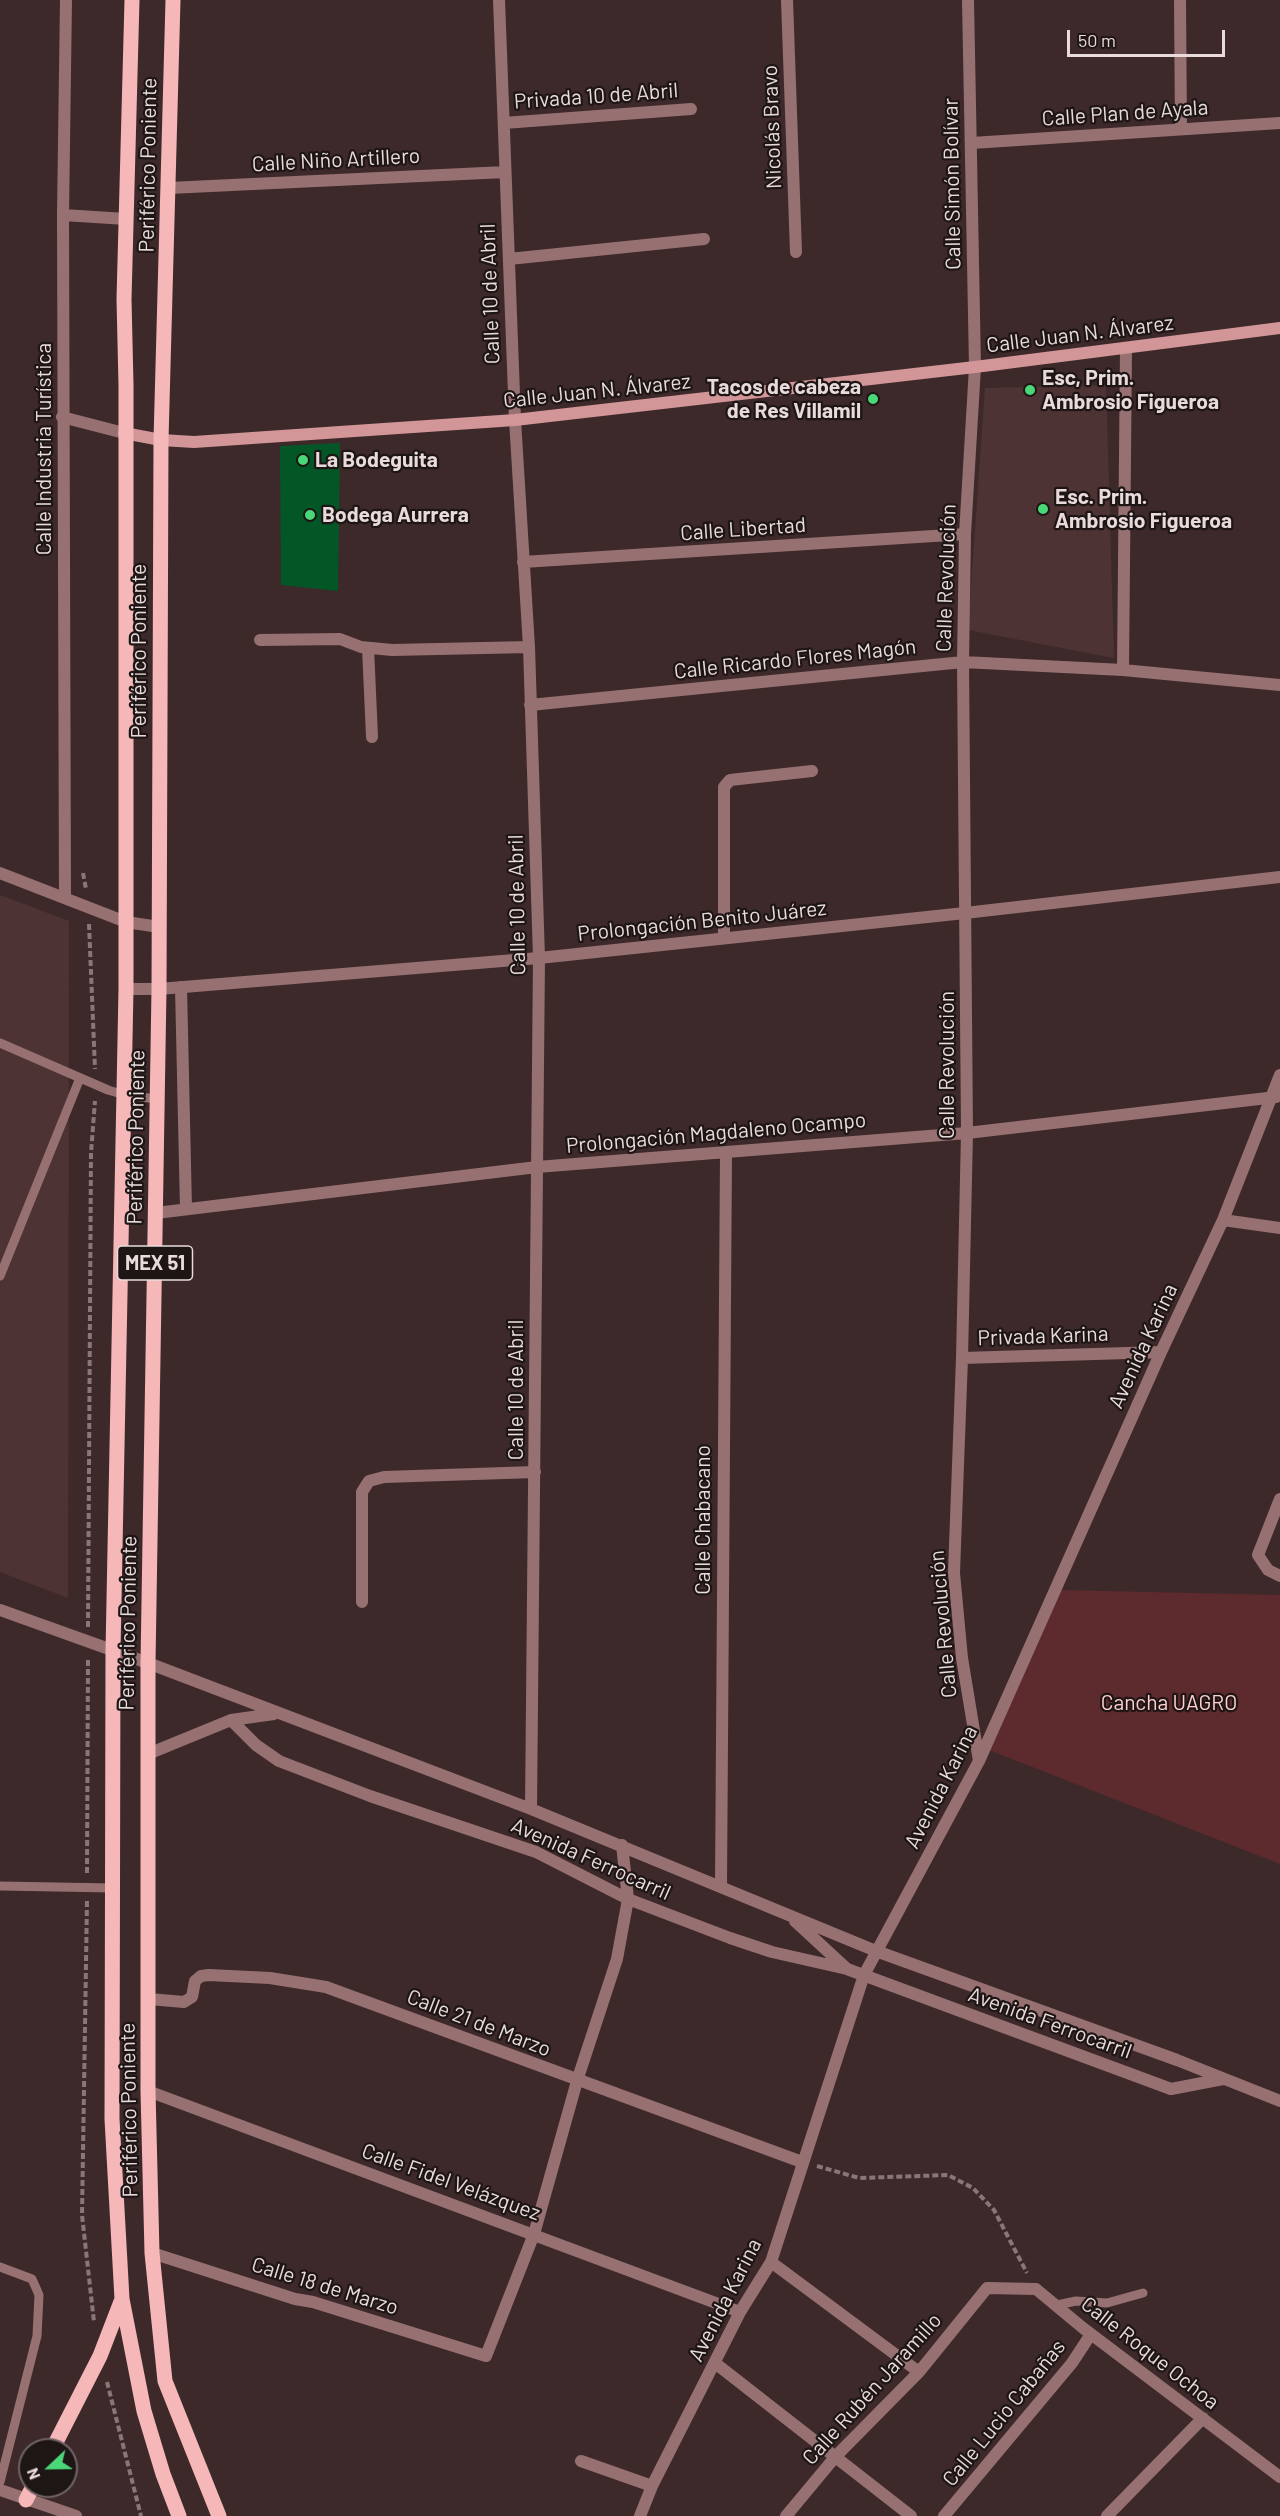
<!DOCTYPE html>
<html>
<head>
<meta charset="utf-8">
<style>
	body { margin:0 }
	#map { position:relative; width:1280px; height:2516px; overflow:hidden; background:#3e292a; font-family:Barlow,sans-serif }
	canvas { display:block }
	.north { position:absolute; left:18px; top:2438px; width:60px; height:60px; box-sizing:border-box; background:#1e1515; border:2px solid #6f6464; border-radius:50%; rotate:248deg; font-size:16px; font-weight:700; line-height:24px; text-align:center; color:#e9dbdb }
	.north::after { content:''; display:block; margin:auto; width:21px; height:27px; background:#4ad778; clip-path:polygon(50% 0,100% 100%,50% 72%,0 100%) }
	.scale { position:absolute; left:1067px; top:30px; width:158px; height:27px; box-sizing:border-box; border:3px solid #e9dbdb; border-top:0; padding-left:8px; font-size:18px; line-height:21px; white-space:nowrap; color:#e9dbdb; -webkit-text-stroke:4px #1e1515; paint-order:stroke }
</style>
</head>
<body>
<div id="map">
<canvas width="1280" height="2516"></canvas>
<div class="north">N</div>
<div class="scale">50 m</div>
</div>
<script>
const context = document.querySelector('canvas').getContext('2d');
context.lineJoin = 'round';
function fill(path, color) {
  context.fillStyle = color;
  context.fill(path, 'evenodd');
}
function toPath(rows) {
  const path = new Path2D();
  for (const r of rows) {
    path.moveTo(r[0], r[1]);
    for (let i = 2; i < r.length; i += 2) path.lineTo(r[i], r[i + 1]);
  }
  return path;
}
function trace(path, color, width, dash) {
  context.strokeStyle = color;
  context.lineWidth = width;
  context.lineCap = dash ? 'butt' : 'round';
  context.setLineDash(dash || []);
  context.stroke(path);
}
function write(font, color, halo, rows, align = 'center') {
  context.font = font + ' Barlow,sans-serif';
  context.lineWidth = 4.5;
  context.setLineDash([]);
  context.textBaseline = 'middle';
  context.strokeStyle = halo;
  context.fillStyle = color;
  for (const [text, x, y, turn = 0] of rows) {
    context.save();
    context.translate(x, y);
    context.rotate((+turn || 0) * Math.PI / 180);
    context.textAlign = isNaN(turn) ? turn : align;
    if (halo) context.strokeText(text, 0, 0);
    context.fillText(text, 0, 0);
    context.restore();
  }
}
fill(toPath([
	[1106,385,1114,658,968,630,985,388],
	[0,895,69,921,68,1598,0,1572]
]), '#4e3334');
fill(toPath([
	[1061,1590,1280,1595,1280,1864,989,1750]
]), '#5d2a2e');
fill(toPath([
	[340,443,338,591,281,585,280,446]
]), '#035727');
trace(toPath([
	[83,873,86,889],
	[89,924,95,1069],
	[88,1627,91,1153,95,1101],
	[87,1873,88,1658],
	[87,1901,82,2215,94,2322],
	[817,2166,859,2178,948,2175,973,2188,994,2210,1027,2273],
	[107,2382,141,2516]
]), '#897777', 4, [6, 3]);
trace(toPath([
	[0,1043,108,1090,125,1095,157,1099],
	[0,1276,80,1078],
	[0,1886,113,1888],
	[0,2267,32,2279,39,2295,37,2336,0,2482],
	[1057,2305,1076,2301,1107,2303,1143,2293]
]), '#977172', 9);
trace(toPath([
	[499,0,515,420,529,647,539,958,531,1809],
	[787,0,796,252],
	[968,0,975,367,965,534,963,662,967,1133,962,1358,954,1573,962,1658,979,1761],
	[1180,0,1181,129],
	[504,123,691,109],
	[972,143,1280,123],
	[169,188,505,172],
	[63,215,126,219],
	[509,259,704,239],
	[62,417,124,433],
	[523,562,965,534],
	[260,640,340,639,361,647,392,650,529,647],
	[368,648,372,737],
	[1123,670,1126,348],
	[530,705,963,662,1123,670,1280,685],
	[0,873,126,922,159,927],
	[65,898,63,215,66,0],
	[724,937,724,787,730,780,812,771],
	[181,987,186,1209],
	[156,1213,537,1167,967,1133,1276,1097],
	[1223,1220,1280,1228],
	[962,1358,1161,1352],
	[1280,1499,1258,1555,1268,1570,1280,1576],
	[362,1602,362,1492,369,1481,384,1477,535,1472],
	[0,1610,148,1663,531,1809,876,1951,1177,2060,1280,2101],
	[231,1720,256,1745,279,1761,370,1796,536,1852,628,1899,730,1938,772,1952,847,1969],
	[148,1754,231,1720,274,1714],
	[721,1887,726,1153],
	[795,1921,847,1969,1171,2089,1223,2079],
	[149,1999,184,2002,192,1997,195,1981,201,1976,209,1975,270,1978,326,1987,802,2162],
	[148,2091,740,2312],
	[152,2253,295,2299,313,2302,486,2356,534,2234,577,2081,617,1959,628,1899,622,1845],
	[771,2262,919,2372],
	[715,2363,911,2516],
	[581,2461,652,2486],
	[0,2490,76,2516],
	[640,2516,652,2486,740,2312,771,2262,864,1975,979,1761,1161,1352,1223,1220,1280,1075],
	[786,2516,836,2456,919,2372,987,2288,1036,2289,1083,2328,1280,2477],
	[944,2516,1072,2363,1091,2334],
	[1107,2516,1203,2418]
]), '#977172', 12);
trace(toPath([
	[126,989,159,989,539,958,965,913,1280,877]
]), '#977172', 12);
trace(toPath([
	[124,433,161,440,194,442,515,420,975,367,1280,328]
]), '#d29698', 12);
trace(toPath([
	[132,0,124,299,126,385,126,989,113,1651,112,2119,122,2299,144,2411,163,2474,179,2516],
	[173,0,161,440,159,989,148,1663,148,2091,152,2253,165,2381,219,2516],
	[52,2450,100,2356,122,2299],
	[26,2500,33,2486]
]), '#f6b7b9', 15);
for (const [x, y, r, color] of [
	[1030,390,6,"#4ad778"],
	[873,399,6,"#4ad778"],
	[303,460,6,"#4ad778"],
	[1043,509,6,"#4ad778"],
	[310,515,6,"#4ad778"]
]) {
  const dot = new Path2D();
  dot.arc(x, y, r, 0, 2 * Math.PI);
  context.fillStyle = color;
  context.fill(dot);
  trace(dot, '#1e1515', 2);
}
for (const [x, y, w] of [
	[155,1263,75]
]) {
  const box = new Path2D();
  box.roundRect(x - w / 2, y - 17, w, 34, 4.5);
  context.fillStyle = '#1e1515';
  context.fill(box);
  trace(box, '#e9dbdb', 1.5);
}
write('bold 20px', '#e9dbdb', null, [
	["MEX 51",155,1263]
]);
write('21px', '#e9dbdb', '#1e1515', [
	["Privada 10 de Abril",596,96,-4],
	["Calle Plan de Ayala",1125,113,-4],
	["Nicolás Bravo",772,127,-92],
	["Calle Niño Artillero",336,160,-3],
	["Periférico Poniente",148,165,-89],
	["Calle Simón Bolívar",952,184,-91],
	["Calle 10 de Abril",490,294,-92],
	["Calle Juan N. Álvarez",1080,334,-7],
	["Calle Juan N. Álvarez",597,391,-6],
	["Calle Industria Turística",44,449,-90],
	["Calle Libertad",743,529,-4],
	["Calle Revolución",946,578,-88],
	["Periférico Poniente",139,651,-90],
	["Calle Ricardo Flores Magón",795,659,-6],
	["Calle 10 de Abril",517,905,-91],
	["Prolongación Benito Juárez",702,921,-6],
	["Calle Revolución",947,1065,-90],
	["Prolongación Magdaleno Ocampo",716,1133,-5],
	["Periférico Poniente",136,1137,-89],
	["Privada Karina",1043,1336,-2],
	["Avenida Karina",1143,1346,-65],
	["Calle 10 de Abril",516,1390,-90],
	["Calle Chabacano",703,1520,-90],
	["Periférico Poniente",128,1623,-89],
	["Calle Revolución",943,1624,-95],
	["Avenida Karina",941,1787,-63],
	["Avenida Ferrocarril",591,1859,24],
	["Calle 21 de Marzo",479,2023,21],
	["Avenida Ferrocarril",1050,2023,20],
	["Periférico Poniente",129,2110,-91],
	["Calle Fidel Velázquez",451,2182,20],
	["Calle 18 de Marzo",325,2286,17],
	["Avenida Karina",725,2300,-63],
	["Calle Roque Ochoa",1150,2353,38],
	["Calle Rubén Jaramillo",872,2389,-48],
	["Calle Lucio Cabañas",1004,2413,-51]
]);
write('bold 21px', '#e9dbdb', '#1e1515', [
	["Esc, Prim.",1042,378],
	["Ambrosio Figueroa",1042,402],
	["Tacos de cabeza",861,387,"right"],
	["de Res Villamil",861,411,"right"],
	["La Bodeguita",315,460],
	["Esc. Prim.",1055,497],
	["Ambrosio Figueroa",1055,521],
	["Bodega Aurrera",322,515]
], 'left');
write('21px', '#ffcecf', '#1e1515', [
	["Cancha UAGRO",1169,1703]
]);
</script>
</body>
</html>
